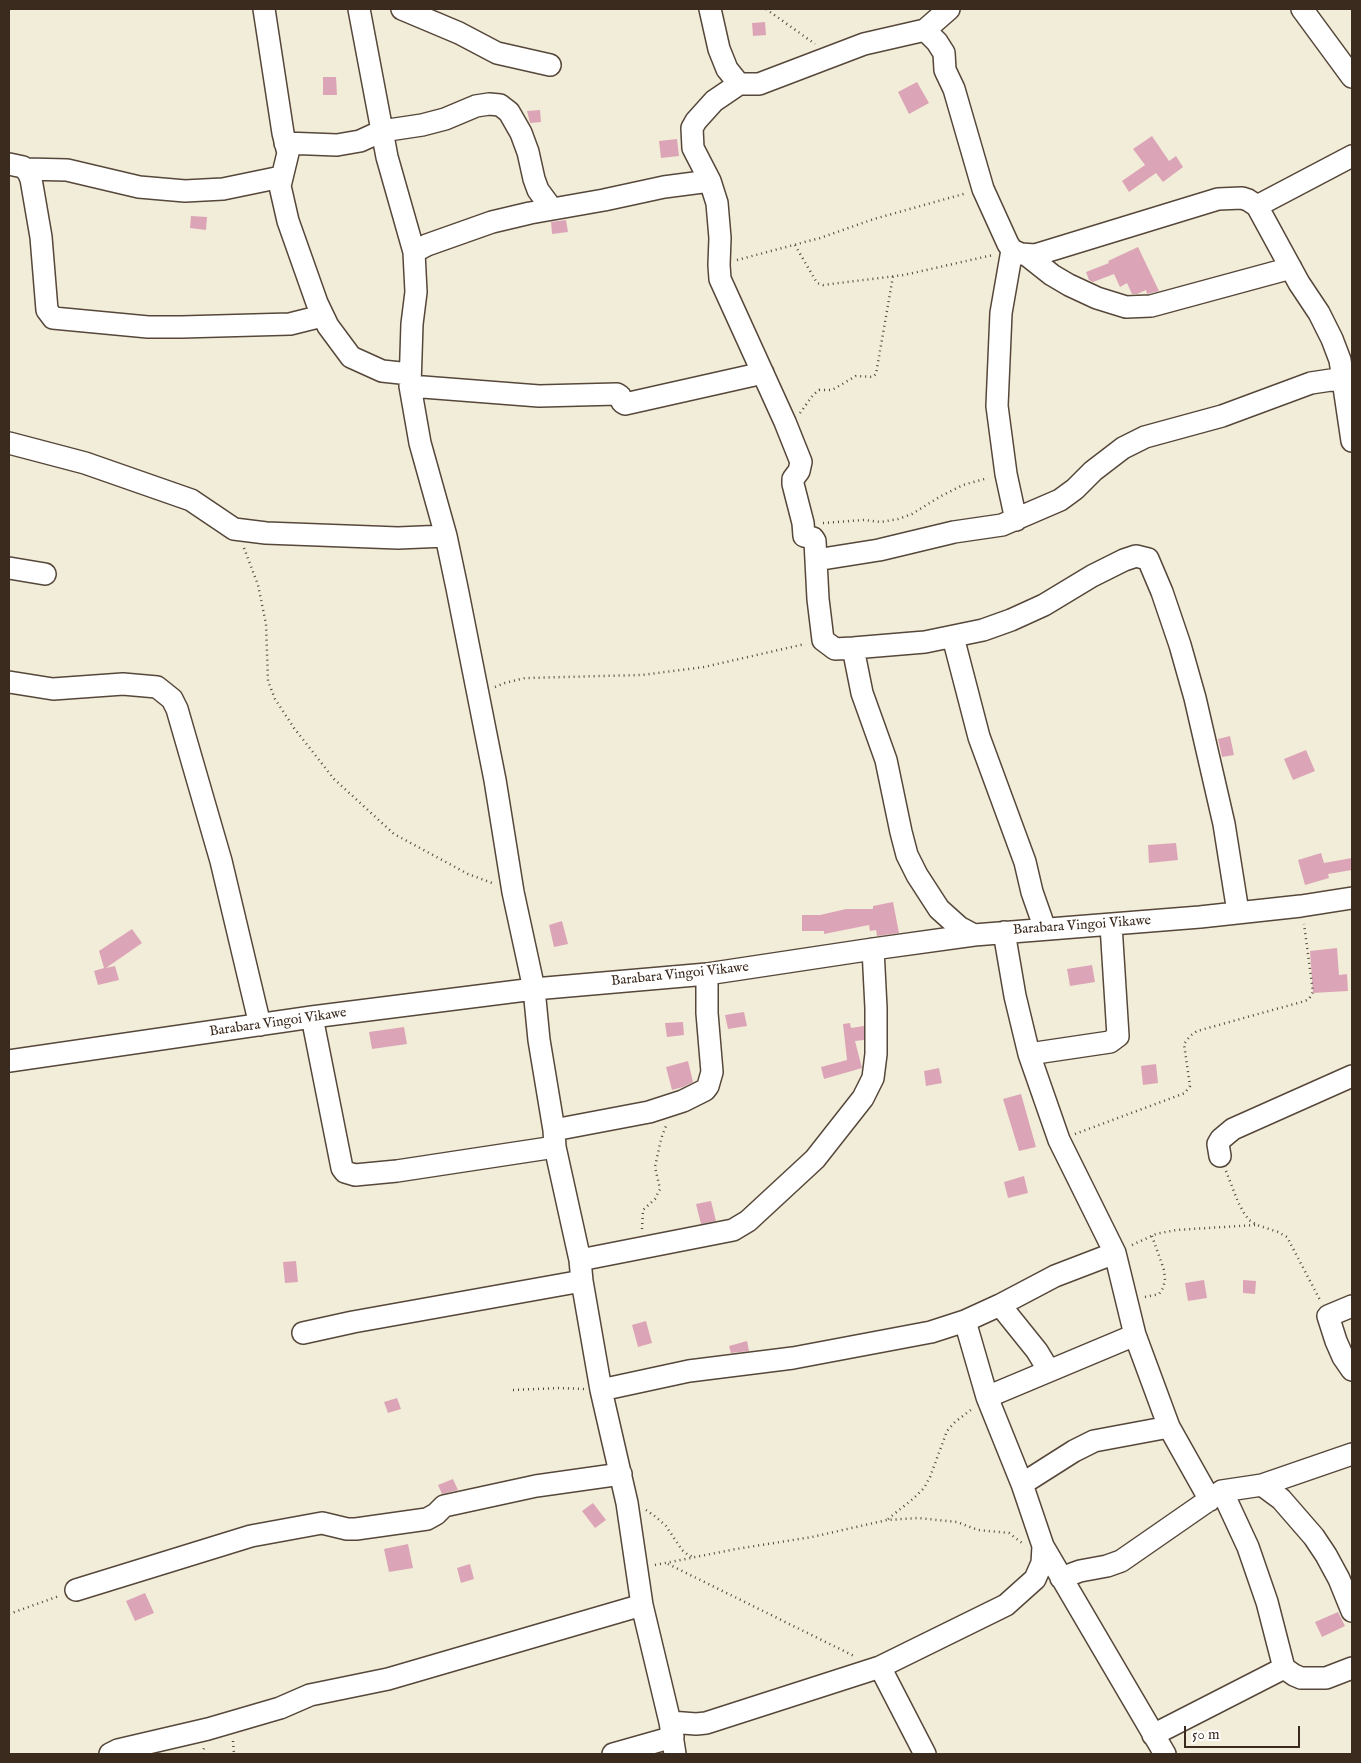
<!DOCTYPE html>
<style>
body{margin:0}
#map{position:relative;width:1361px;height:1763px;overflow:hidden;background:#f2edd8;font-family:"IM FELL English",serif}
canvas{display:block}
.frame{position:absolute;inset:0;border:10px solid #3b2a1e;pointer-events:none}
.scale{position:absolute;left:1184px;top:1726px;width:116px;height:22px;box-sizing:border-box;border:2px solid #3b2a1e;border-top:0;padding-left:6px;font-size:15px;line-height:18px;white-space:nowrap;color:#3b2a1e;-webkit-text-stroke:4px #fff;paint-order:stroke}
</style>
<div id="map">
<canvas width="1361" height="1763"></canvas>
<div class="frame"></div>
<div class="scale">50 m</div>
</div>
<script>
const ctx = document.querySelector('canvas').getContext('2d');
ctx.lineJoin = 'round';
function paint(path, color) {
  ctx.fillStyle = color;
  ctx.fill(path, 'evenodd');
}
function shape(rows) {
  const path = new Path2D();
  for (const r of rows) {
    path.moveTo(r[0], r[1]);
    for (let i = 2; i < r.length; i += 2) path.lineTo(r[i], r[i + 1]);
  }
  return path;
}
function trace(path, color, width, dash) {
  ctx.strokeStyle = color;
  ctx.lineWidth = width;
  ctx.lineCap = dash ? 'butt' : 'round';
  ctx.setLineDash(dash || []);
  ctx.stroke(path);
}
function label(font, color, halo, rows, align = 'center') {
  ctx.font = font + ' "IM FELL English",serif';
  ctx.lineWidth = 4;
  ctx.setLineDash([]);
  ctx.textBaseline = 'middle';
  ctx.strokeStyle = halo;
  ctx.fillStyle = color;
  for (const [text, x, y, turn = 0] of rows) {
    ctx.save();
    ctx.translate(x, y);
    ctx.rotate((+turn || 0) * Math.PI / 180);
    ctx.textAlign = isNaN(turn) ? turn : align;
    if (halo) ctx.strokeText(text, 0, 0);
    ctx.fillText(text, 0, 0);
    ctx.restore();
  }
}
paint(shape([
 [765,22,766,35,753,36,752,23],
 [323,77,336,77,337,95,323,95],
 [917,82,929,103,909,114,898,92],
 [540,110,541,122,530,123,527,111],
 [1152,136,1169,161,1176,156,1183,167,1163,182,1156,173,1129,192,1122,181,1145,165,1133,149],
 [677,139,679,156,661,158,659,141],
 [191,216,207,217,206,230,190,228],
 [566,220,568,232,552,234,551,222],
 [1138,247,1159,291,1147,294,1146,290,1137,294,1132,294,1127,283,1120,287,1114,274,1093,282,1089,280,1086,272,1109,263,1108,261],
 [1230,736,1234,755,1222,757,1218,739],
 [1306,750,1315,771,1293,780,1284,759],
 [1176,843,1178,860,1149,863,1148,845],
 [1321,853,1324,863,1352,858,1352,870,1328,874,1329,878,1305,885,1298,860],
 [893,902,899,933,877,936,876,930,870,931,869,925,824,934,824,931,802,931,802,915,820,915,846,909,873,909,873,906],
 [562,921,568,944,554,947,549,925],
 [132,929,142,943,106,968,115,966,119,980,98,985,94,971,104,968,99,951],
 [1337,948,1339,975,1347,974,1348,991,1313,993,1310,951],
 [1092,965,1095,982,1070,986,1067,969],
 [744,1012,747,1026,728,1029,725,1015],
 [683,1022,684,1035,667,1037,665,1023],
 [850,1023,851,1028,864,1026,864,1040,855,1041,862,1068,824,1079,821,1067,847,1060,843,1024],
 [404,1027,407,1044,372,1049,369,1032],
 [688,1061,693,1082,683,1087,672,1090,666,1067],
 [1156,1064,1158,1083,1143,1085,1141,1066],
 [939,1068,942,1083,926,1086,924,1071],
 [1021,1094,1036,1147,1019,1151,1003,1099],
 [1024,1176,1028,1193,1008,1198,1004,1182],
 [711,1201,716,1221,701,1224,696,1204],
 [296,1261,298,1282,285,1283,283,1262],
 [1204,1280,1207,1298,1188,1301,1185,1283],
 [1243,1280,1256,1281,1255,1294,1243,1293],
 [646,1321,652,1343,638,1347,632,1325],
 [747,1341,749,1351,731,1353,729,1346],
 [397,1398,401,1409,388,1413,384,1402],
 [453,1479,458,1490,442,1494,438,1485],
 [593,1503,606,1520,595,1528,582,1511],
 [408,1544,413,1568,389,1572,384,1549],
 [470,1564,474,1579,461,1583,457,1568],
 [145,1593,154,1613,135,1621,126,1601],
 [1338,1612,1345,1626,1322,1637,1315,1622]
]), '#dca5b7');
const minor = shape([
 [264,9,283,133,288,153,280,186,288,221,317,303,328,326,351,357,382,371,410,374],
 [359,9,387,157,414,252,416,292,412,324,410,386,420,443,446,536,457,588,495,780,513,892,534,989,539,1040,554,1130,555,1147,580,1260,582,1281,601,1390,627,1503,642,1605,670,1722,675,1754],
 [402,9,459,33,497,53,550,65],
 [710,9,719,49,727,69,739,84,759,84,864,44,925,30,937,42,944,53,945,70,954,89,983,189,1008,244,1012,250,1021,254,1035,255,1218,199,1242,198,1248,200,1257,206,1299,283,1319,313,1332,339,1340,360,1352,441],
 [1302,9,1352,77],
 [925,30,949,9],
 [739,84,714,101,696,121,692,128,693,148,710,181,717,203,720,238,719,265,720,279,785,422,801,462,799,471,793,479,793,484,803,523,804,536,813,538,815,541,818,599,823,640,835,649,853,648,925,642,983,630,1011,620,1044,605,1092,576,1124,560,1136,556,1148,559,1162,592,1180,645,1195,698,1224,824,1238,912],
 [285,143,337,145,360,141,382,131,422,125,445,119,476,106,489,104,500,105,509,112,521,133,528,152,534,179,538,190,552,209],
 [9,164,23,167,28,172,31,179,41,237,47,310,53,318,148,327,182,327,290,324,322,316],
 [26,169,67,170,139,187,185,191,223,189,281,177],
 [1257,206,1352,156],
 [1012,250,1001,313,997,406,1006,474,1016,520],
 [414,252,427,245,492,222,530,213,604,200,664,187,710,181],
 [1028,256,1052,275,1069,285,1097,298,1126,307,1151,306,1291,268],
 [410,386,539,396,617,394,620,396,622,402,625,404,763,373],
 [9,443,85,463,191,500,234,529,266,533,398,538,446,536],
 [816,560,879,550,954,532,1002,525,1060,500,1075,489,1093,471,1123,448,1145,437,1222,416,1311,383,1331,380,1343,381],
 [9,568,45,574],
 [953,637,979,737,1025,862,1032,892,1045,929],
 [853,648,862,693,886,760,901,832,907,855,917,875,939,909,959,927,974,935],
 [9,682,53,689,123,684,157,687,172,699,177,709,221,861,260,1025],
 [1004,932,1015,996,1029,1054,1059,1140,1115,1253,1135,1335,1169,1427,1210,1500],
 [312,1017,342,1168,345,1172,355,1175,397,1171,555,1147],
 [1029,1054,1110,1042,1118,1036,1111,925],
 [9,1061,312,1017,534,989,707,974,873,949,974,935,1200,917,1301,906,1352,898],
 [554,1130,649,1112,683,1101,705,1090,708,1086,712,1072,707,1013,707,974],
 [1220,1156,1218,1144,1221,1139,1233,1129,1352,1076],
 [580,1260,733,1230,748,1221,815,1159,863,1098,873,1078,876,1054,876,1008,873,949],
 [1000,1305,1037,1351,1049,1371],
 [1352,1306,1328,1316,1336,1341,1343,1357,1352,1370],
 [965,1321,987,1397,1022,1484,1043,1546,1165,1754],
 [303,1333,353,1322,582,1281],
 [601,1390,689,1371,793,1358,931,1332,965,1321,1000,1305,1055,1276,1115,1253],
 [987,1397,1135,1335],
 [1022,1484,1074,1451,1094,1441,1169,1427],
 [1262,1485,1281,1499,1314,1537,1326,1555,1339,1579,1352,1611],
 [1222,1491,1248,1547,1267,1602,1284,1668,1294,1675,1301,1678,1326,1678,1352,1668],
 [1061,1578,1080,1571,1107,1566,1121,1561,1222,1491,1262,1485,1352,1454],
 [76,1590,251,1536,322,1523,347,1529,356,1529,427,1519,436,1514,444,1506,536,1486,621,1474],
 [880,1667,925,1754],
 [670,1722,696,1724,706,1723,880,1667,1006,1605,1035,1579,1042,1563,1043,1546],
 [1153,1735,1284,1668],
 [110,1754,118,1750,208,1729,280,1708,310,1695,388,1679,642,1605],
 [613,1754,673,1737]
]);
trace(minor, '#56473a', 24);
trace(shape([
 [766,9,815,44],
 [795,245,817,283,823,285,904,275,993,255],
 [737,260,820,238,874,219,967,193],
 [800,413,813,395,819,390,832,390,856,376,873,377,876,374,893,276],
 [823,523,864,520,881,522,898,519,912,514,941,496,963,485,988,478],
 [244,548,258,585,266,624,268,681,275,699,294,728,334,779,394,834,468,874,492,883],
 [495,687,505,683,525,678,642,675,704,667,805,644],
 [1075,1134,1185,1093,1190,1086,1184,1044,1190,1036,1197,1031,1305,1001,1309,999,1313,992,1304,924],
 [1226,1171,1238,1202,1244,1213,1249,1220,1257,1225,1278,1232,1287,1237,1320,1300],
 [642,1229,643,1210,655,1199,660,1189,655,1167,661,1139,666,1126],
 [1132,1245,1156,1234,1176,1230,1256,1225],
 [1145,1297,1159,1294,1163,1288,1165,1280,1164,1270,1152,1236],
 [513,1390,559,1388,584,1389],
 [646,1510,656,1517,666,1526,682,1550,688,1555,694,1557],
 [888,1519,914,1498,924,1488,930,1477,947,1431,955,1422,972,1409],
 [668,1564,854,1656],
 [655,1565,736,1549,812,1537,887,1520,918,1518,957,1522,978,1530,1009,1533,1022,1543],
 [9,1614,59,1596],
 [233,1741,234,1754],
 [202,1754,204,1748]
]), '#56473a', 2.5, [1, 4]);
trace(minor, '#fff', 21);
label('14px', '#3b2a1e', '#fff', [
 ["Barabara Vingoi Vikawe",1082,926,-4],
 ["Barabara Vingoi Vikawe",680,975,-6],
 ["Barabara Vingoi Vikawe",278,1023,-8]
]);
</script>
